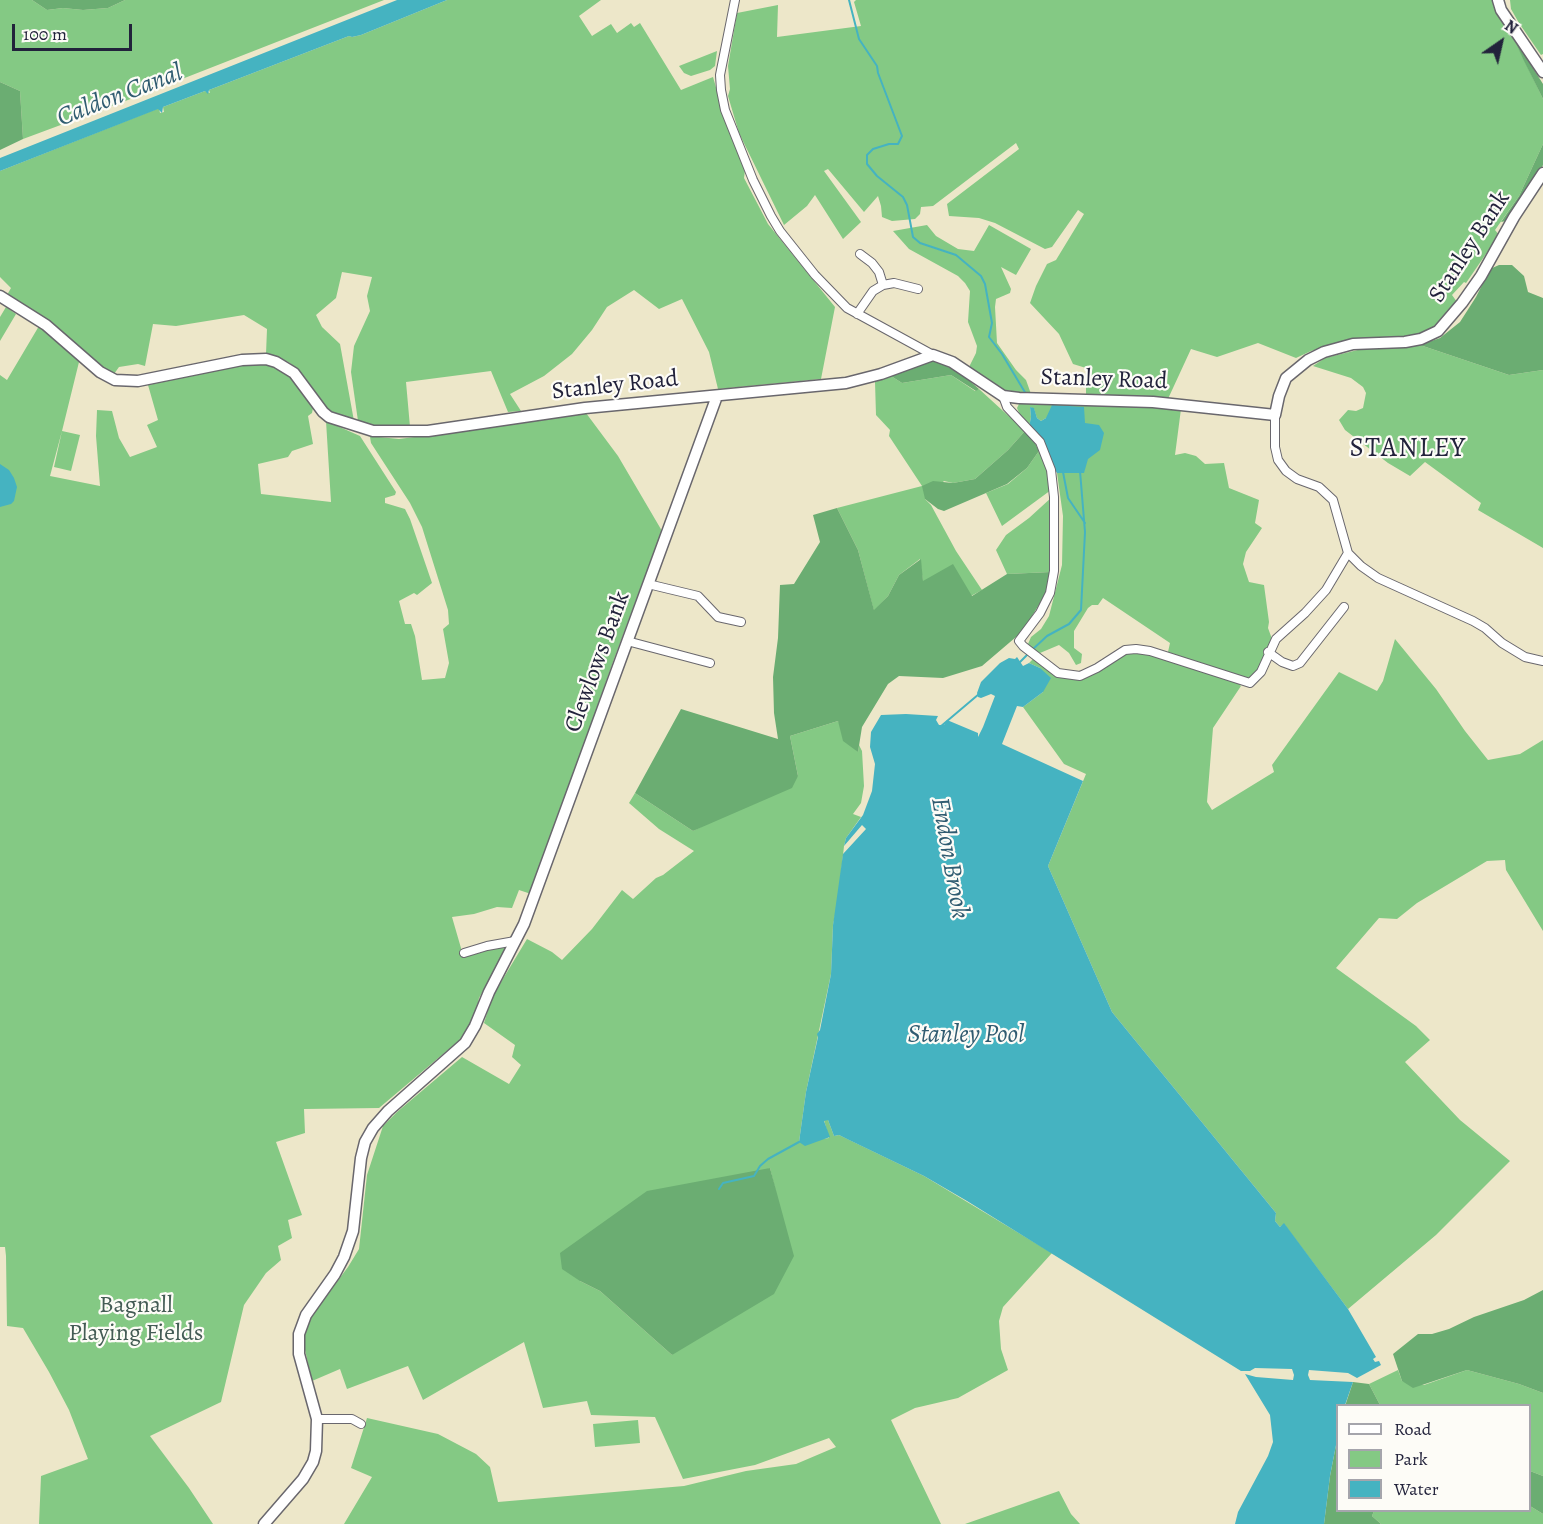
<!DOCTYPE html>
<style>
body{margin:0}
#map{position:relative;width:1543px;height:1524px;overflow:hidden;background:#ede7c9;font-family:Alegreya,serif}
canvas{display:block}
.legend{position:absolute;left:1336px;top:1404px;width:195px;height:108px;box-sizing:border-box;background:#fdfcf7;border:2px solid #a5a5ac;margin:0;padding:8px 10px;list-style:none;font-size:18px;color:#22223b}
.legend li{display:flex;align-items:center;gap:12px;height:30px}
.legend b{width:30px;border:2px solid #a5a5ac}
.north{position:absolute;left:1471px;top:12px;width:60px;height:60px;-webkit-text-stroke:4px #fdfcf7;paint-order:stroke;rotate:34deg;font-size:16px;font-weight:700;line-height:24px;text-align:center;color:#22223b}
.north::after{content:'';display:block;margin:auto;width:21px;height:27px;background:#22223b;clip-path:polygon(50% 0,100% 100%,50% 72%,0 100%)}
.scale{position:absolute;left:12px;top:24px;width:120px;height:27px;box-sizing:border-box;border:3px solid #22223b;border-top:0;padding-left:8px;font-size:18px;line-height:21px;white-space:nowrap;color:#22223b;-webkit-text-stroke:4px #fdfcf7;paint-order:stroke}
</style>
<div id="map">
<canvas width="1543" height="1524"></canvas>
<ul class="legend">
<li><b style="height:8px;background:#fff"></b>Road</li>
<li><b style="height:16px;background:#84c984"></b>Park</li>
<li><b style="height:16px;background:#45b3c1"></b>Water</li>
</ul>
<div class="north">N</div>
<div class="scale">100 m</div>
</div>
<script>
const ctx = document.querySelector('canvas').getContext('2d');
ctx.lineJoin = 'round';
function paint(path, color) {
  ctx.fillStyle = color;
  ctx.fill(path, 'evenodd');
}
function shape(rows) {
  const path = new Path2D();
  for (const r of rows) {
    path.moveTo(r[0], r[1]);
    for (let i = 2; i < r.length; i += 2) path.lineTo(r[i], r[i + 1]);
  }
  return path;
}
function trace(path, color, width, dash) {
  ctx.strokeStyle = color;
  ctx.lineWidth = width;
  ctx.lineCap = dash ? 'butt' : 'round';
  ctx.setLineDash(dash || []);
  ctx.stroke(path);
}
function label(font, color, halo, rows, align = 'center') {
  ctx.font = font + ' Alegreya,serif';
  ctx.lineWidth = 4.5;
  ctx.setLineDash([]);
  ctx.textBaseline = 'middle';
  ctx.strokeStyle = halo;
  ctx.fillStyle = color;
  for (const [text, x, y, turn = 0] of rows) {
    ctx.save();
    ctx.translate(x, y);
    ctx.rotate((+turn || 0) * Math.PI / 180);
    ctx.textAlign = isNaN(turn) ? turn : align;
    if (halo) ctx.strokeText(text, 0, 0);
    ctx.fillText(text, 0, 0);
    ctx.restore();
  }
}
paint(shape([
 [0,0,32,0,47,10,63,8,83,10,108,8,125,0,384,0,136,97,23,139,20,91,0,82],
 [447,0,601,0,579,16,592,36,611,24,617,33,631,23,634,27,640,23,681,90,713,77,726,122,745,170,744,178,768,224,835,307,821,379,718,389,709,352,682,299,659,309,634,290,607,307,592,330,572,354,544,376,510,394,521,411,508,412,491,371,406,382,410,427,370,425,358,421,351,372,354,346,370,311,367,296,372,277,342,272,336,298,316,315,322,327,340,344,354,421,344,420,327,409,290,363,276,356,266,354,267,329,244,315,176,326,153,324,145,366,138,364,119,367,114,374,88,357,7,295,11,288,0,277,0,171,159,108,160,113,164,112,163,107,205,91,210,93,209,90,349,36,352,37,361,35],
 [856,0,1494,0,1498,12,1512,35,1543,99,1543,144,1519,196,1495,230,1499,235,1466,283,1464,282,1452,295,1457,302,1447,315,1427,333,1398,339,1374,338,1345,341,1311,351,1296,358,1258,343,1217,357,1191,349,1167,401,1086,395,1086,368,1073,364,1059,334,1030,303,1036,286,1047,264,1056,260,1084,214,1078,210,1052,247,1045,249,995,223,979,218,949,216,947,204,1019,149,1016,143,933,206,921,207,920,214,915,219,892,221,882,217,881,206,878,196,864,212,828,169,824,171,861,222,843,239,815,195,807,206,784,225,739,133,728,96,730,89,728,66,737,13,778,5,777,37,861,26,854,2],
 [1510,0,1543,0,1543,54,1541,55,1519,23,1511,9],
 [717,51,715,66,710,70,691,76,684,73,679,66],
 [927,225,936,236,958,249,974,251,989,225,1031,249,1016,275,1001,267,1011,289,1010,293,996,299,995,307,997,343,1016,370,1026,380,1031,394,1005,390,992,383,969,367,976,353,977,346,968,322,970,291,965,283,958,276,909,249,893,231],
 [6,307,16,314,0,341,0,317],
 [39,326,46,329,79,362,62,431,80,435,71,471,54,467,62,431,50,476,100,486,96,436,97,410,112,411,119,438,130,457,157,447,147,425,158,420,148,385,252,363,264,362,288,374,313,408,312,413,308,416,313,444,292,451,288,457,258,464,261,494,331,502,326,421,360,436,396,492,395,495,385,498,385,503,405,509,410,519,432,583,417,595,414,593,399,601,405,624,411,624,415,636,422,680,445,678,449,663,443,629,449,624,448,610,422,527,410,503,371,443,370,437,376,435,379,437,399,439,430,435,586,413,618,456,662,531,614,659,531,894,519,890,512,908,497,907,474,914,452,917,463,955,509,944,479,998,476,1013,468,1033,379,1108,304,1109,305,1133,276,1142,302,1215,288,1220,292,1238,278,1246,281,1260,266,1273,244,1305,221,1402,150,1436,189,1488,213,1524,39,1524,41,1476,88,1459,69,1410,49,1372,23,1328,7,1326,6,1256,5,1247,0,1247,0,375,7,380],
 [1420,345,1509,375,1543,370,1543,548,1478,510,1481,503,1425,462,1410,476,1388,463,1345,430,1339,420,1348,410,1356,411,1363,408,1366,393,1363,387,1351,378,1313,366,1325,358,1374,346,1395,348],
 [951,375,975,391,979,389,1025,431,1008,450,975,479,953,483,944,481,925,499,931,505,956,551,982,590,971,596,923,582,920,559,899,575,888,596,874,611,858,550,837,508,922,486,889,436,890,430,876,415,875,382,891,376,902,383],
 [1026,402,1181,409,1175,455,1185,453,1196,456,1205,464,1224,463,1229,488,1259,500,1255,523,1262,528,1246,552,1243,564,1249,582,1264,585,1269,622,1268,628,1272,639,1257,672,1253,676,1246,678,1234,675,1168,652,1170,643,1103,598,1098,605,1092,605,1088,608,1074,631,1074,648,1082,654,1081,663,1076,665,1069,653,1059,645,1040,653,1031,649,1028,644,1031,637,1041,629,1049,616,1062,565,1063,516,1057,473,1084,473,1085,424,1046,418,1041,421,1037,418,1034,409,1030,407,1031,417,1029,427,1020,415,1017,408,1019,404],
 [1039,451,1048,474,1051,490,1002,526,986,493,1008,484,1027,468],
 [1052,497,1051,572,1007,574,996,550,1006,535,1029,518],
 [1395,639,1436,689,1465,731,1488,760,1520,754,1543,740,1543,931,1506,870,1505,860,1487,861,1417,903,1397,919,1379,918,1336,968,1416,1026,1430,1040,1405,1062,1460,1120,1510,1161,1436,1235,1348,1309,1284,1224,1280,1227,1275,1221,1276,1213,1112,1012,1048,866,1086,774,1064,764,1023,707,1043,692,1040,668,1029,663,1034,658,1068,678,1127,653,1139,652,1236,681,1241,686,1213,728,1207,802,1212,810,1274,772,1272,765,1339,672,1377,691,1383,681],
 [838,721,858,752,859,745,862,751,864,786,861,803,853,814,861,817,846,838,844,846,838,901,833,925,831,974,806,1092,799,1142,829,1138,824,1120,828,1120,834,1136,839,1135,924,1176,1052,1253,1003,1307,999,1321,1001,1349,1008,1370,958,1398,915,1408,891,1420,941,1524,344,1524,372,1477,351,1468,367,1418,438,1434,476,1454,490,1467,498,1502,684,1486,746,1471,796,1464,836,1447,829,1438,755,1465,683,1479,655,1417,591,1415,587,1401,543,1408,524,1342,423,1400,408,1366,347,1389,340,1369,312,1381,303,1341,305,1328,312,1315,348,1267,359,1249,367,1175,383,1126,397,1112,462,1057,509,1084,521,1065,512,1057,515,1045,484,1023,492,997,527,939,552,952,562,960,592,929,622,890,633,899,656,878,663,875,694,851,659,829,629,803,635,793,693,831,798,776,790,736],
 [770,1168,778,1201,672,1355,600,1291,580,1281],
 [1398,1370,1402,1381,1424,1385,1467,1370,1519,1384,1543,1393,1543,1476,1530,1471,1530,1406,1380,1405,1369,1384],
 [638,1420,640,1443,595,1447,593,1424],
 [1059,1491,1071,1514,1080,1524,965,1524],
 [1530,1506,1543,1514,1543,1524,1381,1524,1372,1516,1374,1511,1530,1510]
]), '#84c984');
paint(shape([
 [32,0,125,0,108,8,83,10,63,8,47,10],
 [1512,35,1543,84,1543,99,1524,61],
 [0,82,20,91,23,139,0,150],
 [1543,144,1543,165,1538,175,1506,221,1501,222,1519,196],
 [1499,265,1512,265,1524,276,1528,292,1543,298,1543,370,1509,375,1420,345,1440,338,1460,322,1476,297,1490,269],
 [932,361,945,365,964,376,979,389,976,391,951,375,902,383,891,376],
 [1025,431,1032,437,1039,451,1027,468,1007,484,944,511,938,509,925,499,922,486,933,481,953,483,975,479,1008,450],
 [837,508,858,550,874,610,888,596,899,575,921,559,923,581,953,564,972,596,1007,574,1051,572,1046,593,1023,631,982,666,943,678,899,676,888,684,862,727,858,752,843,741,838,721,790,736,798,776,792,788,693,831,635,793,681,709,778,739,774,713,773,677,778,638,780,585,794,584,820,542,813,515],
 [770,1168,794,1256,774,1294,672,1355,600,1291,580,1281,562,1269,560,1253,647,1191],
 [1543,1290,1543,1393,1519,1384,1467,1370,1413,1388,1402,1381,1393,1354,1418,1334,1432,1334,1449,1329,1474,1317,1524,1300],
 [1353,1382,1369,1384,1380,1405,1345,1406],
 [1337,1440,1338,1510,1374,1511,1372,1516,1381,1524,1324,1524,1330,1476],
 [1530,1471,1543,1476,1543,1514,1530,1506]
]), '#6bad72');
paint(shape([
 [397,0,447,0,361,35,352,37,349,36,209,90,208,94,205,91,163,107,162,113,158,109,0,171,0,158],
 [1052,405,1084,407,1085,423,1099,425,1104,433,1100,450,1088,459,1084,473,1057,473,1029,427,1031,417,1030,407,1034,408,1037,418,1041,421,1046,418],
 [0,464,9,470,14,478,17,487,14,501,11,504,0,507],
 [1017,657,1023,666,1029,663,1040,668,1051,678,1043,692,1023,707,1017,706,1002,744,1083,781,1048,866,1112,1012,1276,1213,1275,1221,1280,1227,1284,1223,1348,1309,1376,1357,1373,1359,1375,1362,1379,1361,1381,1365,1357,1378,1348,1373,1309,1370,1308,1375,1310,1380,1353,1382,1345,1405,1338,1406,1337,1440,1330,1476,1324,1524,1235,1524,1238,1512,1268,1456,1273,1442,1270,1415,1245,1374,1256,1377,1293,1380,1294,1375,1292,1369,1255,1368,1250,1371,1241,1371,967,1201,924,1176,847,1139,839,1135,834,1136,828,1120,824,1121,830,1137,805,1146,799,1142,806,1092,818,1037,817,1034,820,1030,831,974,833,925,843,854,866,829,862,825,844,846,846,838,863,815,872,791,875,764,870,747,871,732,881,715,906,714,938,716,936,720,939,725,944,725,947,720,978,733,978,737,983,727,995,696,991,694,981,698,978,697,977,693,981,682,1000,663,1009,658,1015,659]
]), '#45b3c1');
trace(shape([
 [849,0,859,39,877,66,878,73,902,136,898,144,889,144,873,149,867,155,867,164,877,176,903,197,907,205,913,237,920,243,956,255,981,276,985,284,992,323,989,337,1002,354,1026,394],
 [1063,472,1068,498,1085,523],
 [1032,650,1047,636,1069,624,1081,610,1085,532,1080,471],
 [1019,663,1028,654],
 [940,727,979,694],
 [719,1189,723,1183,754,1176,760,1166,768,1159,799,1142]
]), '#45b3c1', 2);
const minor = shape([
 [735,0,720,75,721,90,725,110,753,180,771,216,780,231,815,275,847,308,933,355],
 [860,254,872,263,879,272,883,285],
 [857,314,873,291,883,285,894,283,918,289],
 [1003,396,1007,407,1040,442,1051,470,1054,497,1054,571,1050,593,1040,613,1019,641,1023,646,1058,673,1080,676,1097,668,1125,650,1136,649,1150,651,1250,683,1261,672,1276,639,1305,613,1326,590,1348,553],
 [1275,415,1275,447,1278,460,1286,471,1297,479,1319,487,1333,500,1348,553],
 [1348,553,1361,566,1378,578,1473,621,1485,628,1502,643,1525,657,1543,661],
 [648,584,698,596,718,617,741,622],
 [627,641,710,663],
 [1268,652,1282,662,1293,666,1300,663,1344,607],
 [464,953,487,946,515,941],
 [317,1419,352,1419,361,1424]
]);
const tertiary = shape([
 [1498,0,1501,10,1543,72],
 [0,296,46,325,100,372,115,380,138,381,242,360,266,359,276,362,294,373,323,412,329,417,373,431,428,431,585,408,846,383,881,374,933,355,952,362,1003,396,1019,398,1153,402,1275,415,1279,396,1286,378,1308,360,1324,352,1353,344,1405,342,1421,339,1438,331,1462,303,1481,276,1514,217,1543,173],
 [264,1524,303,1479,313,1462,316,1451,317,1419,299,1354,299,1334,306,1315,335,1274,344,1257,353,1231,361,1158,365,1142,373,1128,388,1111,465,1043,475,1026,489,992,524,924,717,396]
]);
trace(minor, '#69676d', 10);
trace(tertiary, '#69676d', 13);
trace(minor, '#fff', 8);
trace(tertiary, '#fff', 10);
label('24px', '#22223b', '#fdfcf7', [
 ["Stanley Bank",1470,247,-57],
 ["Stanley Road",1104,380,2],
 ["Stanley Road",615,386,-6],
 ["Clewlows Bank",598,662,-70]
]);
label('24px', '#445c55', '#fdfcf7', [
 ["Bagnall",136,1306],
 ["Playing Fields",136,1334]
]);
label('italic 26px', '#305c71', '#fdfcf7', [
 ["Caldon Canal",120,96,-21],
 ["Endon Brook",949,858,80],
 ["Stanley Pool",966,1036]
]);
ctx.letterSpacing = '1.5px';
label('27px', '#22223b', '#fdfcf7', [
 ["STANLEY",1408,449]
]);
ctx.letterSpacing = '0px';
</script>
